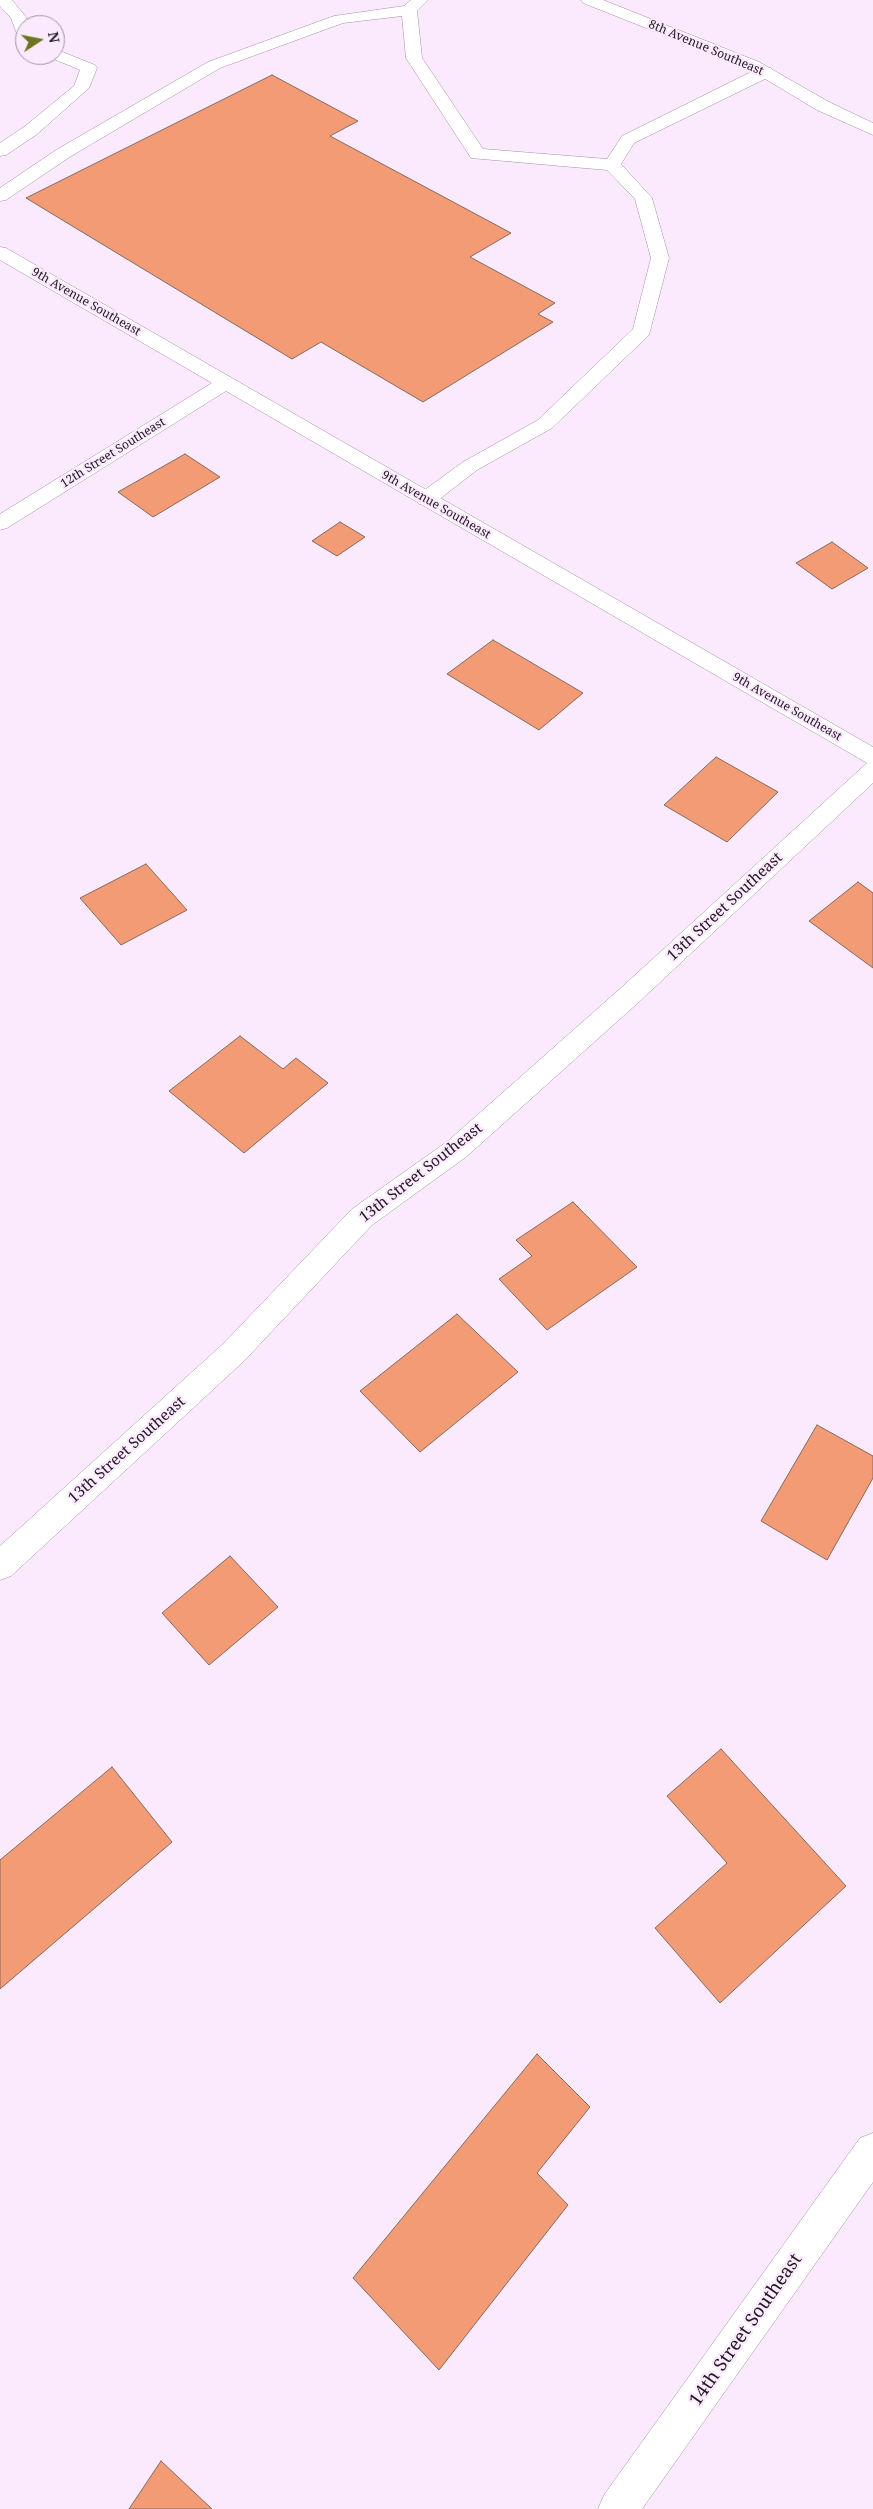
<!DOCTYPE html>
<style>
body{margin:0}
#map{position:relative;width:873px;height:2509px;overflow:hidden;background:#fbe9fd;font-family:"Noto Serif",serif}
canvas{display:block}
.north{position:absolute;left:15px;top:15px;width:50px;height:50px;box-sizing:border-box;background:#fbe9fd;border:1px solid #a395a5;border-radius:50%;rotate:79deg;font-size:14px;font-weight:700;line-height:20px;text-align:center;color:#201821}
.north::after{content:'';display:block;margin:auto;width:18px;height:22px;background:#6c751f;clip-path:polygon(50% 0,100% 100%,50% 72%,0 100%)}
</style>
<div id="map">
<canvas width="873" height="2509"></canvas>
<div class="north">N</div>
</div>
<script>
const ctx = document.querySelector('canvas').getContext('2d');
ctx.lineJoin = 'round';
function paint(path, color) {
  ctx.fillStyle = color;
  ctx.fill(path, 'evenodd');
}
function shape(rows) {
  const path = new Path2D();
  for (const r of rows) {
    path.moveTo(r[0], r[1]);
    for (let i = 2; i < r.length; i += 2) path.lineTo(r[i], r[i + 1]);
  }
  return path;
}
function trace(path, color, width, dash) {
  ctx.strokeStyle = color;
  ctx.lineWidth = width;
  ctx.lineCap = dash ? 'butt' : 'round';
  ctx.setLineDash(dash || []);
  ctx.stroke(path);
}
function label(font, color, halo, rows, align = 'center') {
  ctx.font = font + ' "Noto Serif",serif';
  ctx.lineWidth = 4.5;
  ctx.setLineDash([]);
  ctx.textBaseline = 'middle';
  ctx.strokeStyle = halo;
  ctx.fillStyle = color;
  for (const [text, x, y, turn = 0] of rows) {
    ctx.save();
    ctx.translate(x, y);
    ctx.rotate((+turn || 0) * Math.PI / 180);
    ctx.textAlign = isNaN(turn) ? turn : align;
    if (halo) ctx.strokeText(text, 0, 0);
    ctx.fillText(text, 0, 0);
    ctx.restore();
  }
}
const building = shape([
 [272,75,358,121,330,136,511,233,470,257,555,303,538,314,553,322,423,402,321,342,292,359,26,198,272,75],
 [185,454,220,477,153,517,118,492,185,454],
 [340,522,365,537,337,556,312,541,340,522],
 [832,542,868,568,832,589,796,563,832,542],
 [493,640,583,693,539,730,447,674,493,640],
 [716,757,778,792,727,842,664,805,716,757],
 [146,864,187,910,121,945,80,898,146,864],
 [858,882,873,893,873,968,809,921,858,882],
 [240,1036,283,1069,296,1058,328,1083,244,1153,169,1091,240,1036],
 [573,1202,637,1267,547,1330,499,1279,532,1256,516,1240,573,1202],
 [457,1314,518,1372,420,1452,360,1391,457,1314],
 [817,1425,873,1456,873,1478,827,1560,761,1521,817,1425],
 [230,1556,278,1607,209,1665,162,1613,230,1556],
 [721,1749,846,1886,720,2003,655,1928,727,1863,667,1796,721,1749],
 [112,1767,172,1842,0,1989,0,1860,112,1767],
 [537,2054,590,2107,537,2173,568,2205,439,2370,353,2278,537,2054],
 [161,2461,212,2509,129,2509,161,2461]
]);
paint(building, '#f29b75');
trace(building, '#866a5e', 1);
const lane = shape([
 [0,0,12,0,26,17,29,25,25,25,25,39,17,34,11,18,0,6,0,0],
 [411,0,428,0,417,11,422,58,483,149,607,159,622,136,759,68,771,68,773,72,771,76,634,143,621,164,652,198,669,258,649,335,552,428,477,470,433,504,426,505,419,504,416,499,419,494,463,462,538,420,633,329,651,258,635,199,607,170,471,158,406,58,402,16,343,23,220,68,68,158,6,200,0,201,0,188,56,150,208,62,334,16,404,6,411,0],
 [55,49,95,65,97,68,89,88,36,135,6,155,0,156,0,143,24,127,74,86,80,70,49,57,48,55,55,55,55,49]
]);
const street = shape([
 [581,0,603,0,759,62,829,102,873,123,873,135,817,110,747,68,583,3,581,0],
 [0,247,6,248,873,747,873,783,640,1001,466,1157,372,1225,244,1361,11,1576,0,1580,0,1546,224,1343,352,1209,448,1141,622,987,867,763,226,391,7,528,0,530,0,514,212,383,0,260,0,247],
 [873,2133,873,2182,642,2509,598,2509,604,2495,860,2138,873,2133]
]);
trace(lane, '#a490a7', 1);
trace(street, '#a490a7', 1);
paint(lane, '#fff');
paint(street, '#fff');
label('12px', '#201821', '#fbe9fd', [
 ["8th Avenue Southeast",706,48,23],
 ["9th Avenue Southeast",86,302,30],
 ["12th Street Southeast",113,453,-32],
 ["9th Avenue Southeast",436,505,30],
 ["9th Avenue Southeast",787,707,30]
]);
label('15px', '#201821', '#fbe9fd', [
 ["13th Street Southeast",725,907,-43],
 ["13th Street Southeast",421,1173,-38],
 ["13th Street Southeast",127,1450,-42]
]);
label('18px', '#201821', '#fbe9fd', [
 ["14th Street Southeast",746,2330,-55]
]);
</script>
